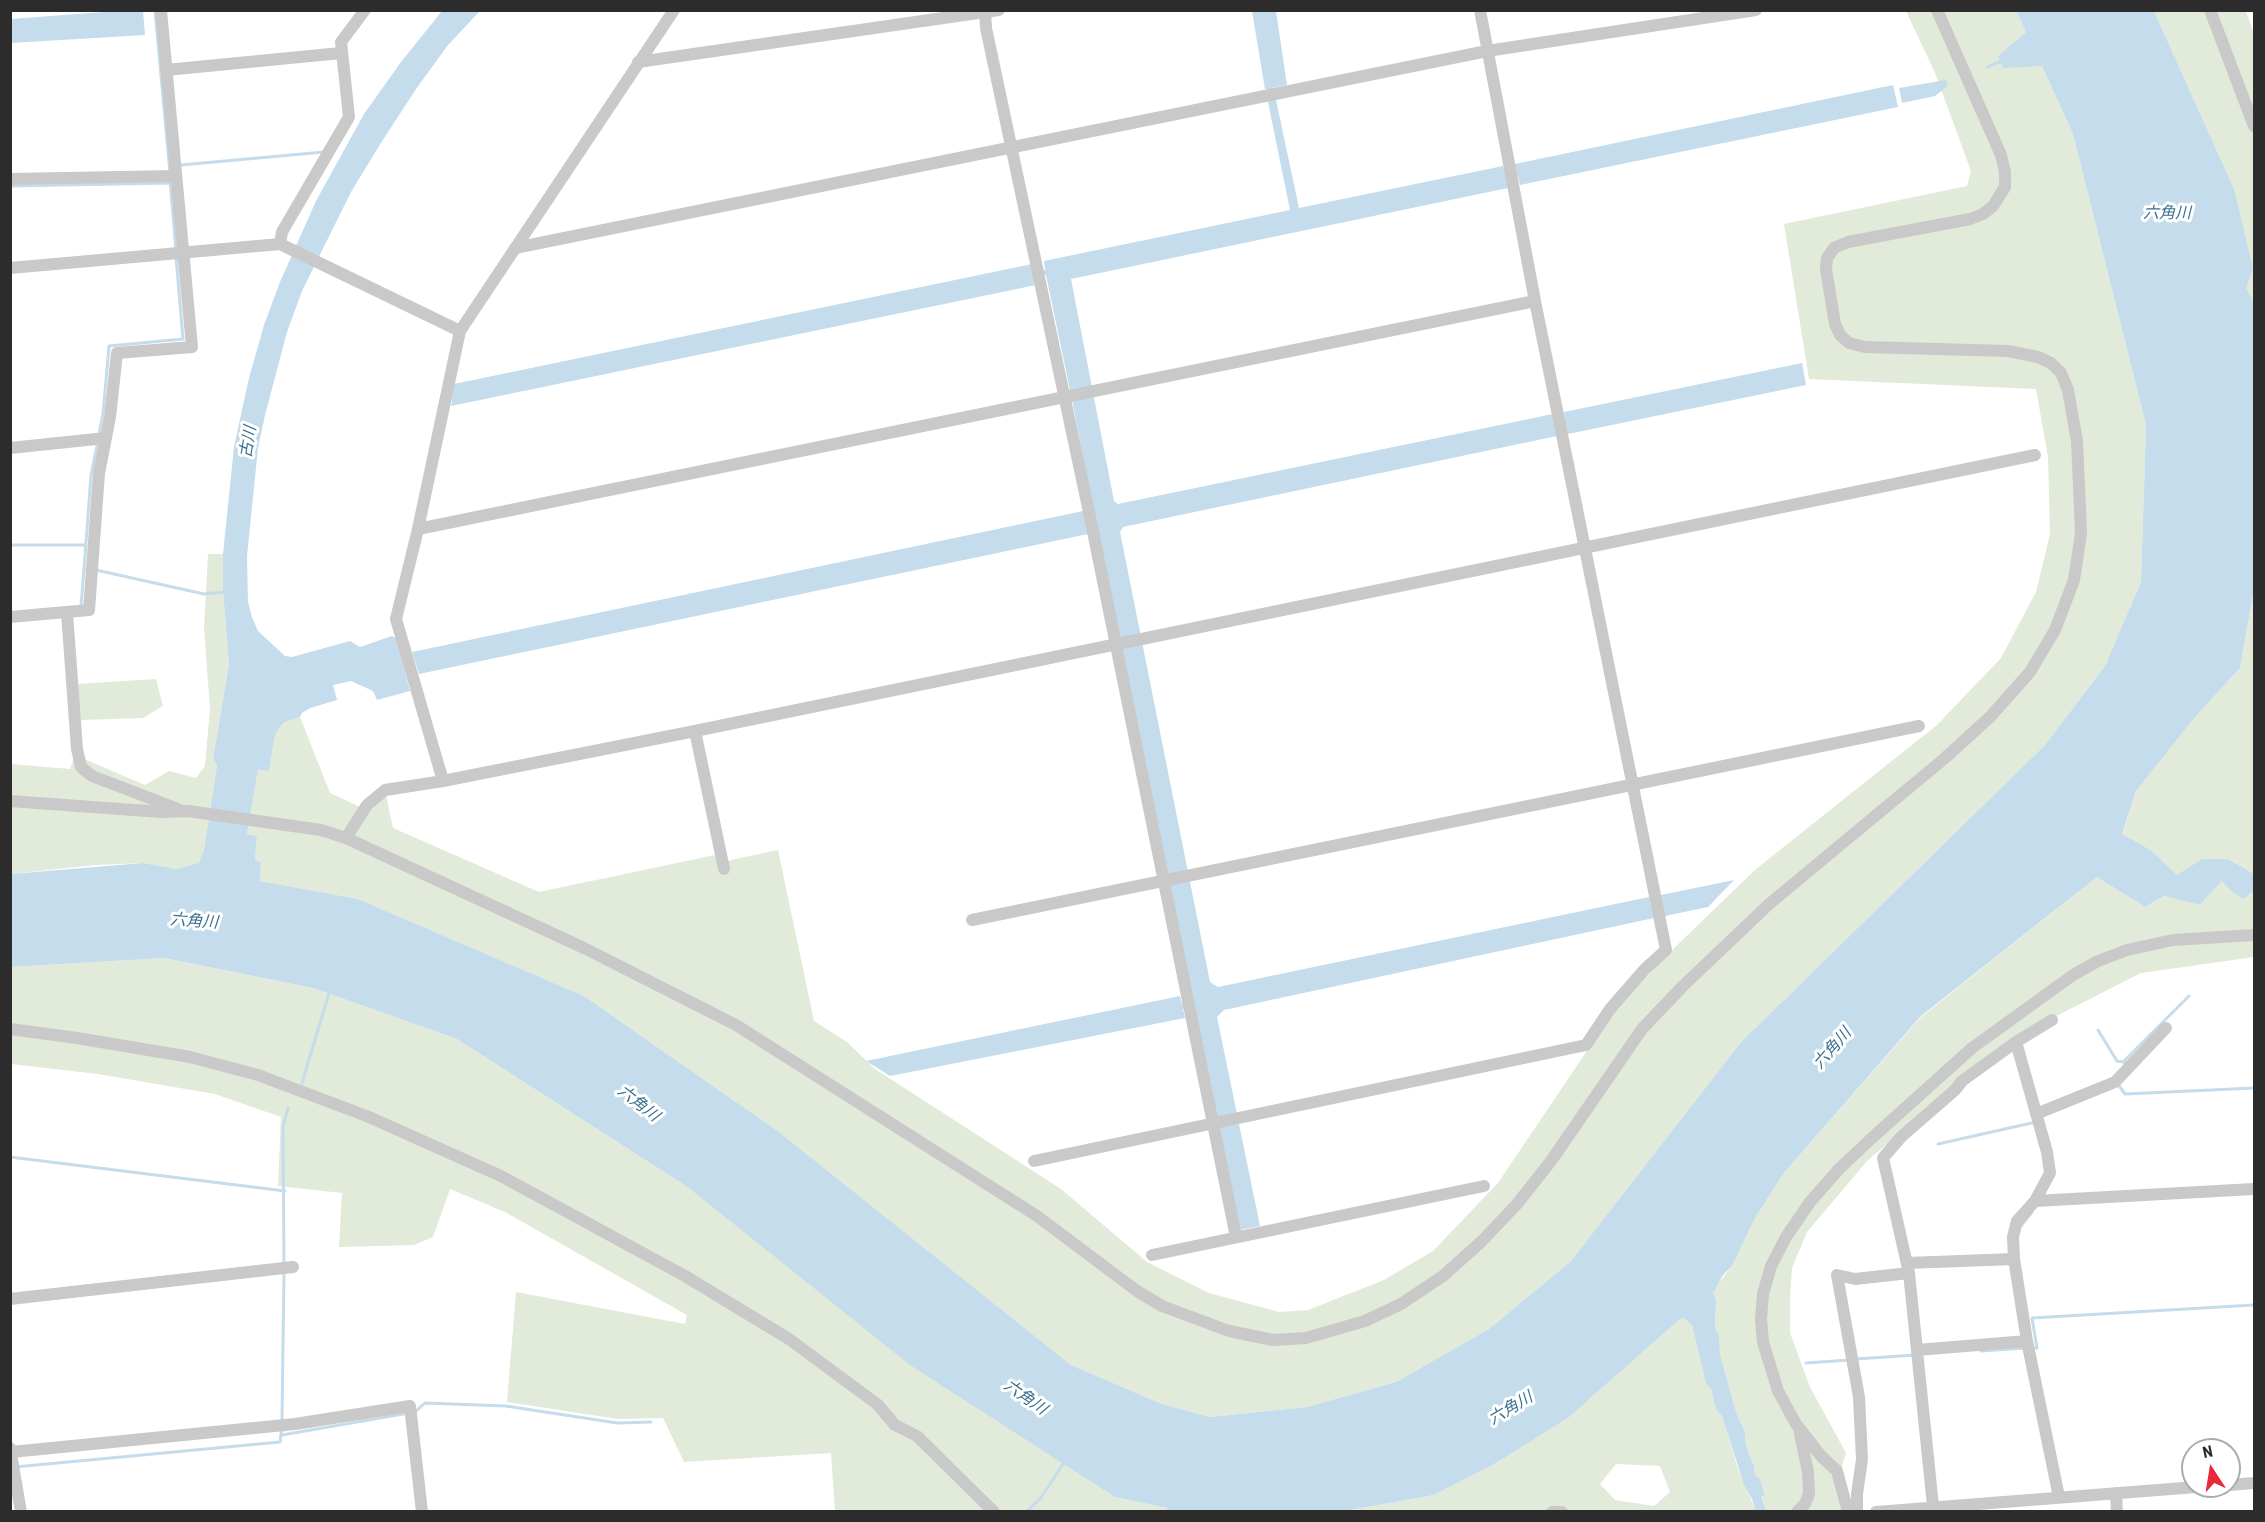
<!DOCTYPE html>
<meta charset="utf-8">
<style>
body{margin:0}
#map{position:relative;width:2265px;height:1522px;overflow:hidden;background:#fff;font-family:"Roboto Condensed",sans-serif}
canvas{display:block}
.frame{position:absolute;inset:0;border:12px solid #2c2c2c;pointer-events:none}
.north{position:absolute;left:2181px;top:1438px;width:60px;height:60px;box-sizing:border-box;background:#fff;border:2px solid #ababab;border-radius:50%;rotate:348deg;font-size:16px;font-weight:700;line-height:24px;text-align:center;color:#2c2c2c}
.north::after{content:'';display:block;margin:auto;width:21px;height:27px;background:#e92838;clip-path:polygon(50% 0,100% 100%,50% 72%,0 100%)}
</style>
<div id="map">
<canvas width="2265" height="1522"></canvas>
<div class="frame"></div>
<div class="north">N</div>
</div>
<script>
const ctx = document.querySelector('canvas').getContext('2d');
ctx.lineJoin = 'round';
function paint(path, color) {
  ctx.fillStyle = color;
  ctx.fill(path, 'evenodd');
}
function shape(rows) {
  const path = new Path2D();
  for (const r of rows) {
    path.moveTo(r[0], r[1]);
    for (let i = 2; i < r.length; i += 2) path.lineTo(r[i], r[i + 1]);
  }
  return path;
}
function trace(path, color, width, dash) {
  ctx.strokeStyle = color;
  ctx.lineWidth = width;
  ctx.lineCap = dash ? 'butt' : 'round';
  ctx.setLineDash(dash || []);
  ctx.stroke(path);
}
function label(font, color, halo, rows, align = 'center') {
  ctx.font = font + ' "Roboto Condensed","Noto Sans JP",sans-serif';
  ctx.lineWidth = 6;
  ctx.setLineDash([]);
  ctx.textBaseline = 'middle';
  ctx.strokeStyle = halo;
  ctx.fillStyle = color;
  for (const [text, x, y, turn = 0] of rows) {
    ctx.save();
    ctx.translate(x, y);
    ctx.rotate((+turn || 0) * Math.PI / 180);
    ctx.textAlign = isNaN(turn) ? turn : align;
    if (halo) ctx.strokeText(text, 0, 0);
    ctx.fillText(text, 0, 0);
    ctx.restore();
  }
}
paint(shape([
 [1906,11,2016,11,2026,32,1998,56,2042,66,2073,134,2146,425,2141,582,2105,666,2045,745,1741,1042,1571,1261,1489,1329,1396,1382,1307,1407,1210,1417,1162,1404,1071,1365,779,1132,584,996,358,899,260,881,261,863,255,859,257,836,247,834,258,770,269,771,275,735,279,728,285,722,300,717,330,793,360,807,384,786,393,828,539,892,715,855,717,863,778,850,814,1021,847,1042,875,1069,1061,1189,1147,1262,1209,1293,1279,1312,1308,1310,1384,1280,1433,1251,1498,1183,1613,1012,1668,954,1756,869,1937,725,2001,658,2036,592,2050,534,2048,457,2036,389,1809,379,1784,224,1967,186,1971,171,1935,73],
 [2154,11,2246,11,2254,34,2254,303,2246,288,2234,189],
 [208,554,223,554,223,591,229,664,213,759,217,765,204,850,199,864,177,869,143,863,96,865,11,874,10,764,70,769,75,755,145,785,169,771,196,778,205,766,210,709,204,628],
 [2254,589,2254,874,2228,859,2203,859,2177,875,2152,851,2122,835,2136,791,2195,717,2240,668],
 [156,679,163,706,143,718,81,720,76,684],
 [2097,877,2145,907,2164,896,2200,905,2222,881,2232,892,2251,892,2254,894,2254,957,2141,973,2015,1037,1868,1160,1807,1232,1792,1268,1790,1297,1790,1333,1810,1387,1846,1453,1837,1482,1843,1505,1842,1511,1766,1511,1761,1495,1765,1494,1760,1479,1755,1475,1754,1466,1746,1446,1745,1432,1736,1412,1720,1354,1719,1337,1715,1329,1716,1307,1713,1293,1714,1289,1732,1266,1755,1218,1783,1174,1921,1017],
 [163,958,313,988,457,1039,689,1188,1115,1497,1167,1508,1166,1511,835,1511,831,1453,684,1462,663,1418,618,1419,507,1402,516,1292,685,1324,687,1315,505,1212,450,1189,433,1237,414,1245,339,1247,342,1193,278,1186,281,1117,215,1094,98,1074,11,1064,11,967],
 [1685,1318,1692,1324,1706,1384,1711,1389,1716,1409,1722,1415,1738,1469,1756,1511,1338,1512,1434,1495,1498,1462,1568,1418,1680,1319],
 [1616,1464,1660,1466,1670,1492,1654,1506,1615,1500,1600,1484]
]), '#e2ead9');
paint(shape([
 [130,10,143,11,145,35,11,43,11,19],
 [442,11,480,11,448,45,416,89,379,146,351,192,302,291,287,332,265,415,258,448,247,556,248,602,252,617,258,631,285,656,292,657,350,641,360,647,392,636,396,638,410,691,377,700,373,691,351,681,333,685,337,700,310,708,302,713,300,717,285,722,279,728,275,735,269,771,258,770,247,834,257,836,255,859,261,863,260,881,358,899,584,996,779,1132,1071,1365,1162,1404,1210,1417,1307,1407,1396,1382,1489,1329,1571,1261,1741,1042,2045,745,2105,666,2141,582,2146,425,2073,134,2042,66,2003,68,1998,56,2026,32,2016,11,2154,11,2234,189,2253,269,2246,288,2254,303,2254,589,2240,668,2195,717,2136,791,2122,834,2152,851,2177,875,2202,859,2228,859,2254,874,2254,894,2251,892,2244,899,2232,892,2222,881,2200,905,2164,896,2145,907,2097,877,1921,1016,1783,1174,1755,1218,1732,1266,1723,1275,1713,1293,1716,1300,1715,1329,1719,1336,1720,1354,1736,1412,1745,1432,1746,1446,1754,1466,1755,1475,1760,1479,1765,1495,1761,1496,1766,1511,1756,1511,1752,1499,1744,1485,1722,1416,1716,1409,1711,1389,1706,1384,1692,1325,1684,1318,1680,1319,1568,1418,1498,1462,1434,1495,1338,1512,1166,1511,1167,1508,1115,1497,910,1365,689,1188,457,1039,313,988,164,958,11,967,11,874,143,863,177,869,199,863,204,850,217,765,213,759,229,664,223,591,223,554,234,447,249,378,264,325,280,282,316,201,364,114,401,62],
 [1252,11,1276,11,1287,85,1272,88,1274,100,1276,100,1299,208,1503,166,1506,175,1515,164,1893,85,1898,107,1520,185,1518,176,1506,179,1508,188,1071,279,1114,501,1118,504,1553,414,1565,421,1564,412,1802,363,1806,385,1568,434,1566,425,1557,436,1123,527,1120,532,1210,982,1218,987,1649,897,1651,906,1661,895,1734,880,1708,907,1665,916,1652,910,1654,918,1224,1010,1217,1017,1237,1114,1232,1125,1239,1124,1260,1226,1240,1230,1194,1006,1183,1009,1185,1018,890,1076,866,1061,1180,996,1182,1004,1194,1002,1120,638,1088,534,419,674,412,652,1083,511,1095,518,1072,400,1077,388,1070,390,1046,275,1035,277,1036,285,451,406,454,384,1032,264,1034,272,1045,270,1044,261,1290,210,1268,102,1270,101,1268,89,1265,89],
 [1946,80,1948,86,1935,96,1902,103,1899,88]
]), '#c4dceb');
trace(shape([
 [155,10,170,173],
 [1987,67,2002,61],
 [181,165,324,152],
 [170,180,176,251],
 [10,186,171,183],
 [99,434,103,414,109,346,183,339,176,257],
 [10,545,86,545],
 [89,569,84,569,91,475,98,441],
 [96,570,204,594,224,592],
 [81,606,84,569],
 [2098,1030,2117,1061,2123,1062],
 [2127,1065,2124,1061,2189,996],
 [302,1083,330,990],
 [2117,1083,2125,1094,2254,1088],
 [1938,1144,2036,1122],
 [10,1157,285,1191],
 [2021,1226,2032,1212],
 [284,1265,283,1127,288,1108],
 [2032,1348,2037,1348,2032,1318,2254,1305],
 [1981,1351,2026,1348],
 [1856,1359,1915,1355],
 [1806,1363,1849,1360],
 [415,1412,425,1403,506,1406,617,1423,651,1422],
 [282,1421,284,1271],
 [282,1435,409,1413],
 [15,1467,280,1442,282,1427],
 [1026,1512,1040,1499,1065,1461]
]), '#c4dceb', 3);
trace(shape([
 [985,10,986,28,1090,517,1236,1237],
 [2210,10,2254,126],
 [638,62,999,10],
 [166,70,341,53],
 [10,179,175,176],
 [280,244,282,232,349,117,341,42,365,10],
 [515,248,1487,51,1756,10],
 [10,268,280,244,460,331],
 [10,448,106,438],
 [418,529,1535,301],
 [67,613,77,749,81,767,92,776,178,809],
 [10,617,89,610,99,473,110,417,117,353,192,347,161,10],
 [695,731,724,869],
 [443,781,396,619,418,529,460,331,674,10],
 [10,801,161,812,188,811,321,830,346,838,584,948,736,1025,1037,1216,1137,1291,1162,1306,1229,1331,1273,1340,1306,1338,1365,1321,1401,1304,1443,1276,1482,1241,1517,1204,1551,1161,1642,1029,1683,986,1768,905,1945,758,1990,717,2030,672,2055,630,2074,580,2081,533,2077,441,2068,390,2061,373,2051,363,2038,357,2008,351,1865,347,1849,343,1840,335,1835,324,1826,269,1827,258,1834,248,1848,242,1970,219,1983,214,1993,206,2005,187,2005,172,2001,155,1937,10],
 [346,838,367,805,385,790,443,781,695,731,2035,455],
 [972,920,1919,726],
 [10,1029,77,1038,190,1057,258,1075,369,1117,501,1176,685,1276,789,1339,877,1404,895,1425,917,1436,994,1512],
 [2016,1042,2047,1152,2050,1173,2035,1201,2017,1221,2013,1237,2014,1259,2027,1341,2059,1497],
 [2036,1114,2115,1082,2166,1028],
 [1034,1161,1586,1045,1610,1009,1645,969,1666,950,1535,301,1480,10],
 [2035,1201,2254,1189],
 [1152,1255,1484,1186],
 [1907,1263,2014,1259],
 [10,1299,293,1267],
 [1917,1350,2027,1341],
 [10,1448,21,1512],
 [11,1452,295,1424,410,1406,422,1512],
 [2229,1485,2254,1483],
 [2116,1493,2117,1512],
 [1933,1506,1909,1273,1883,1158,1901,1137,1955,1090,1962,1081,2016,1042,2052,1020],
 [1552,1512,1562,1512],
 [1797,1512,1805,1504,1809,1494,1808,1472,1800,1434],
 [1848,1512,1837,1471,1821,1456,1796,1424,1778,1391,1763,1342,1761,1319,1763,1294,1771,1266,1786,1237,1810,1202,1839,1169,1873,1137,1972,1048,2073,975,2098,961,2127,950,2173,940,2254,935],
 [1857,1512,1857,1494,1862,1459,1859,1397,1837,1275,1855,1279,1909,1273],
 [1876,1512,2209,1486]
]), '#c9c9c9', 12);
label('italic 16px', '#396f8f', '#fff', [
 ["六角川",2167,214],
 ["古川",249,442,-81],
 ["六角川",194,922,4],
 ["六角川",1833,1049,-49],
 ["六角川",638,1104,38],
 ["六角川",1025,1398,35],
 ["六角川",1511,1409,-31]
]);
</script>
